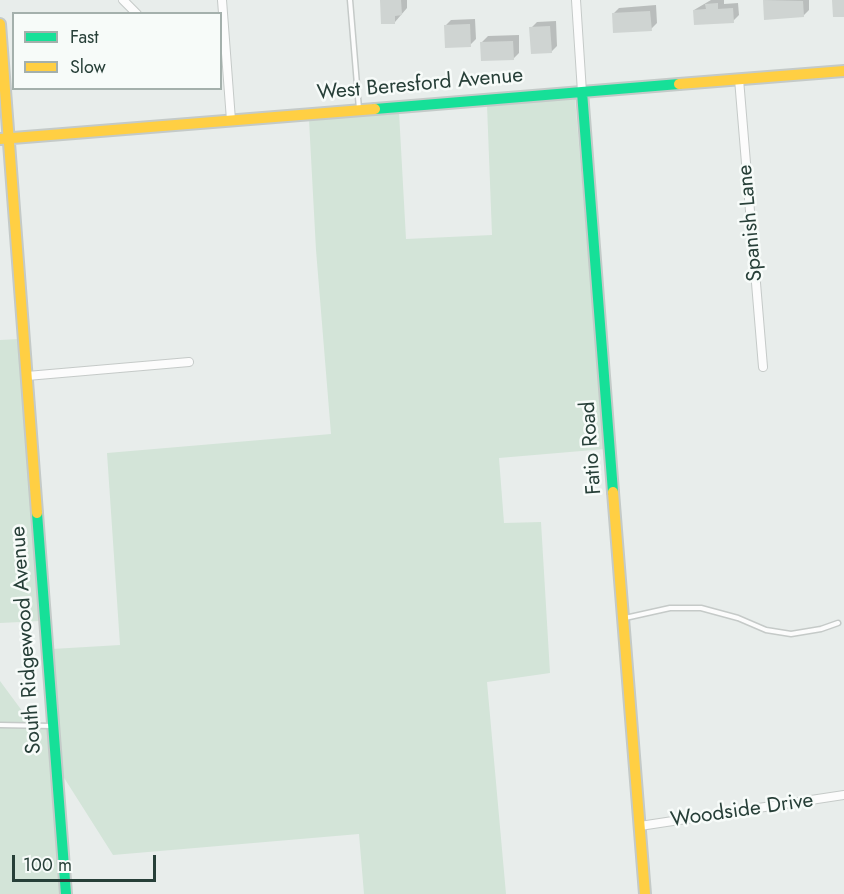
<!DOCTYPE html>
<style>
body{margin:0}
#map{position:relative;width:844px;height:894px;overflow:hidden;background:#e8edeb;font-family:Jost,sans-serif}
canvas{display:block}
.legend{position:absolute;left:12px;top:12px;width:210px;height:78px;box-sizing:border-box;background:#f7fbf9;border:2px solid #a4b0ac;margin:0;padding:8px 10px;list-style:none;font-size:18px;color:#273f38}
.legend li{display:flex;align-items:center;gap:12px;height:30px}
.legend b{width:30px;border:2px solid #a4b0ac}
.scale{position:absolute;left:12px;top:855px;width:144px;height:27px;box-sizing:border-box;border:3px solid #273f38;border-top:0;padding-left:8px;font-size:18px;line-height:21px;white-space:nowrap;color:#273f38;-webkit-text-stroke:4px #f7fbf9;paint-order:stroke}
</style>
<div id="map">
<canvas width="844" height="894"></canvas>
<ul class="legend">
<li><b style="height:8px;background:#16e098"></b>Fast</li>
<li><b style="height:8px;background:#ffcf43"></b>Slow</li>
</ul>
<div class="scale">100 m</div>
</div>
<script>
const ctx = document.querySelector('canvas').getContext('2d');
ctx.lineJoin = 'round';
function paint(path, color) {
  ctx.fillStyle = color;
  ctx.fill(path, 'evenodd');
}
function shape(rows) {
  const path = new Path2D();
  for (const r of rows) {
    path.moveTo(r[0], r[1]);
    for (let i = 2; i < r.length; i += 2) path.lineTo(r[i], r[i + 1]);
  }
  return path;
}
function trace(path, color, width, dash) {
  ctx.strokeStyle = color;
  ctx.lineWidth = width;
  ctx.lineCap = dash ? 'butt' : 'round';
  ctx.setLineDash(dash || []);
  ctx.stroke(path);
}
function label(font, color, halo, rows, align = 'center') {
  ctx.font = font + ' Jost,sans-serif';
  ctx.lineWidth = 5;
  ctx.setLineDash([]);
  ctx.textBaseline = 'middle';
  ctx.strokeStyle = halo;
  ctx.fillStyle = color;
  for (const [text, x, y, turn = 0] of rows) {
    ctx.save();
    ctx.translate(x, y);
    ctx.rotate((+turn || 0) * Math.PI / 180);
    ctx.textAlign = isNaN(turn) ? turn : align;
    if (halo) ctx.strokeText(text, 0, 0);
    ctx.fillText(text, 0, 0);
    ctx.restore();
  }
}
paint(shape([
 [575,99,605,449,499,458,504,523,541,522,550,673,487,682,506,894,364,894,359,834,113,855,61,773,52,649,120,645,107,453,331,434,316,250,309,120,399,112,406,239,492,235,487,105],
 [19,339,40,621,0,623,0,340],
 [0,681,31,723,48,723,61,894,0,894]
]), '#d3e4d8');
paint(shape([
 [381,0,407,0,407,8,395,22],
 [711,0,724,0,724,4,738,3,739,15,733,21,694,10],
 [764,0,809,0,809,10,803,16,766,18],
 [656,5,657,23,651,29,613,14,619,8],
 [475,19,476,39,470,45,445,26,451,20],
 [556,21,557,46,551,52,531,28,537,22],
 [519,35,519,53,513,59,482,42,488,36]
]), '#0003');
paint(shape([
 [380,0,401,0,402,15,395,16,395,24,381,24],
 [763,0,803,1,804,17,764,20],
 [832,0,844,0,844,17,833,17],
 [718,3,718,9,733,8,734,23,694,25,693,10,706,9,705,4],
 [650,11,652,31,613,33,612,13],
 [470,24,471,47,445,48,444,25],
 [550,26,552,53,531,54,529,27],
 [513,41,514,60,481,61,480,42]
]), '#cfd4d2');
const lane = shape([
 [350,0,359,109],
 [625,618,670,608,701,608,738,618,766,630,791,634,821,629,838,623],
 [0,725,52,726]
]);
const street = shape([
 [123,0,137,14],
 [222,0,231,120],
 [576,0,582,92],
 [739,79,763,367],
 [27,376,189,362],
 [640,826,844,795]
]);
const fast = shape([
 [582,92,613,492],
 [375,109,679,84],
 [37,513,66,894]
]);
const slow = shape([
 [0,24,37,513],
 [679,84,844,71],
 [0,139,375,109],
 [613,492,645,894]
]);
trace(lane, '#c5cac8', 7);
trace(street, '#c5cac8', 10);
trace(fast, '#c4cac8', 14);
trace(slow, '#c4cac8', 14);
trace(lane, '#fcfcfc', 4);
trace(street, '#fcfcfc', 8);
trace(fast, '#16e098', 10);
trace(slow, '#ffcf43', 10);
label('21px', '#273f38', '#f7fbf9', [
 ["West Beresford Avenue",420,85,-5],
 ["Spanish Lane",751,223,-95],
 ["Fatio Road",592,448,-94],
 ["South Ridgewood Avenue",27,640,-94],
 ["Woodside Drive",742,811,-8]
]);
</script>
